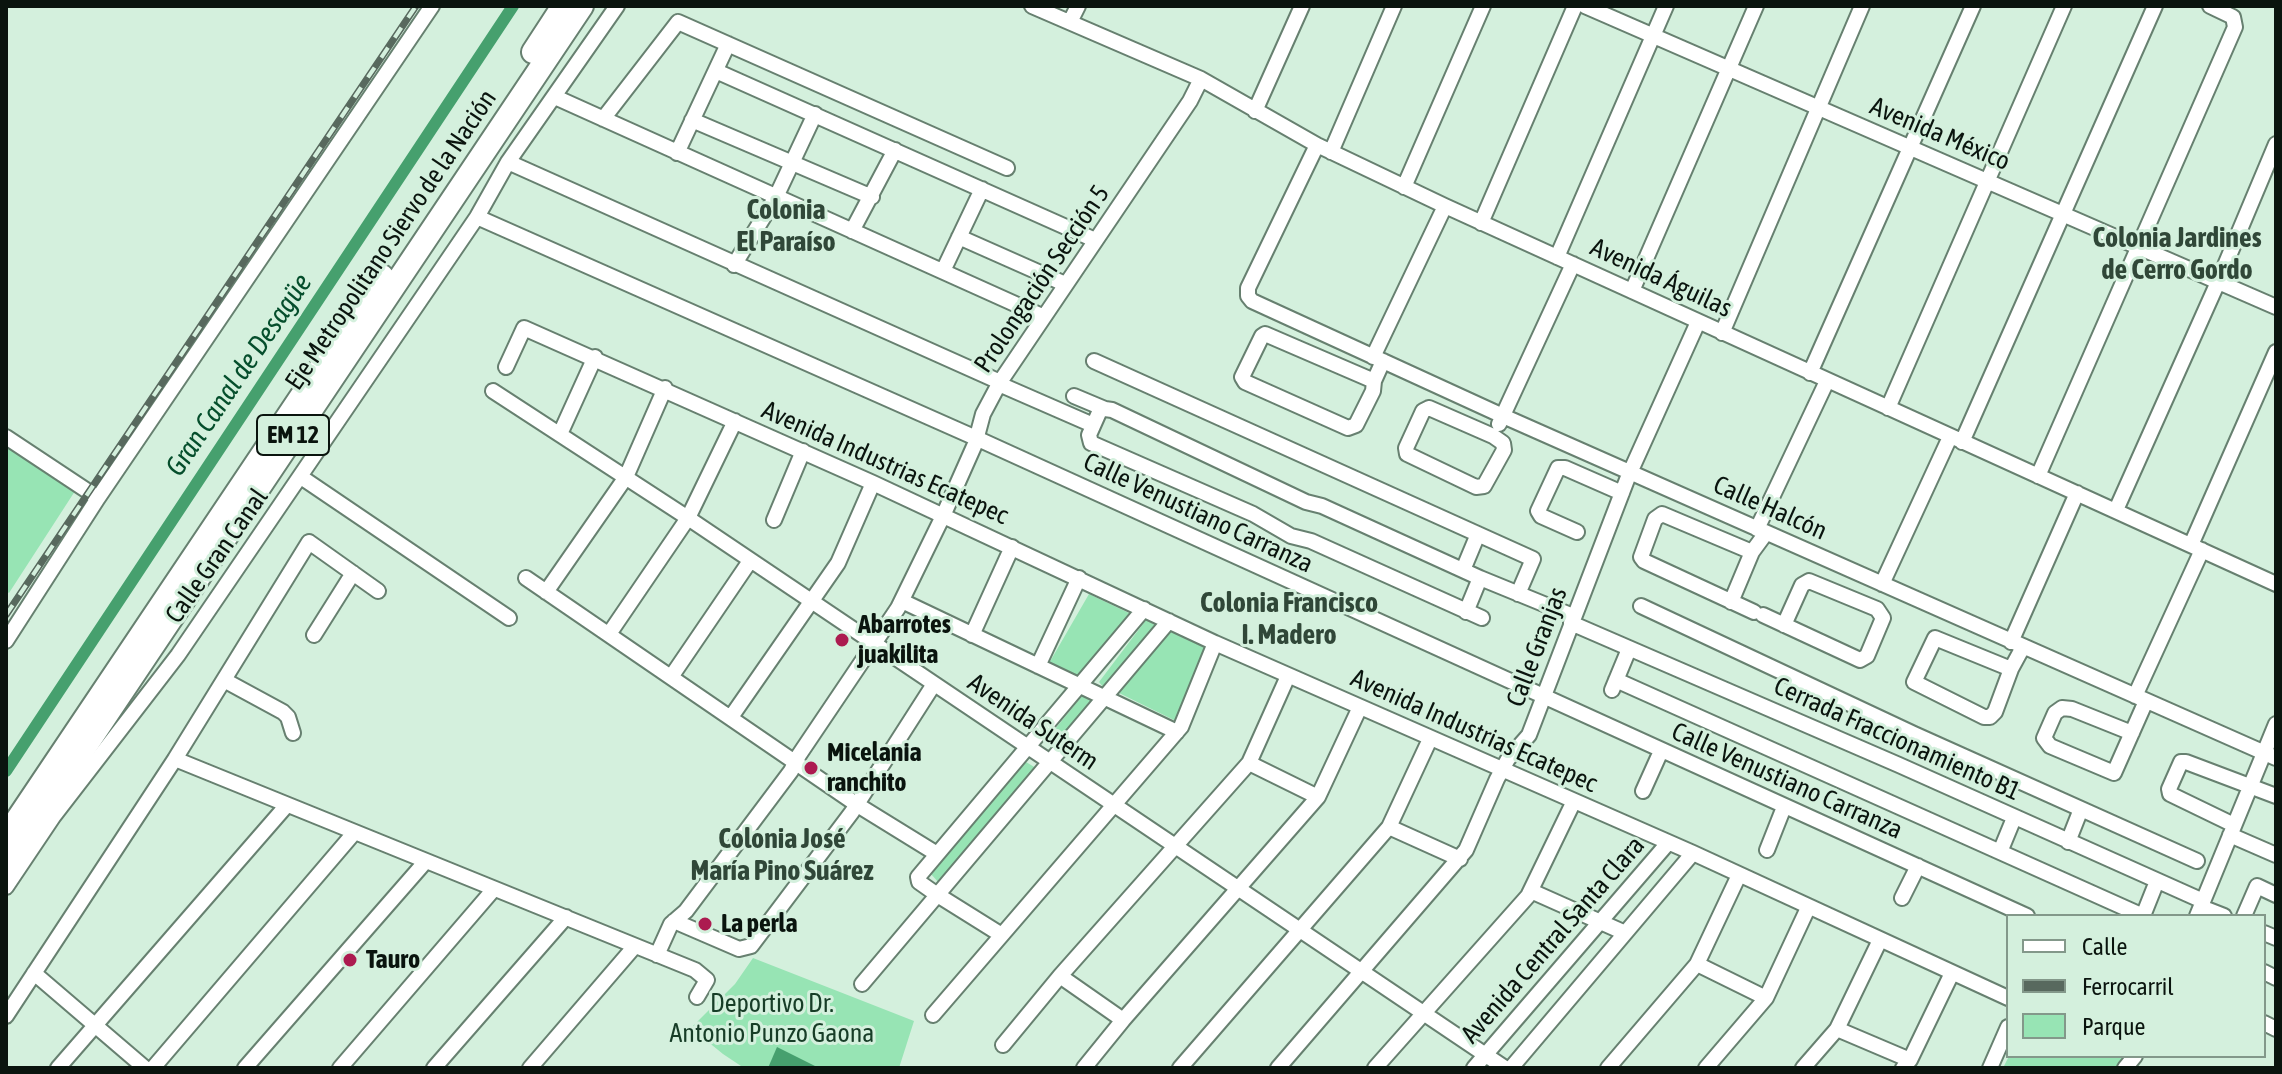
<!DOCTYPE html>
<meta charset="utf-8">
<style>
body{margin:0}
#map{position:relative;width:2282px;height:1074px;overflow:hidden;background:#d4f0dd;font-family:"Asap Condensed",sans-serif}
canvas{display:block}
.frame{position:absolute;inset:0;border:8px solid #0a140e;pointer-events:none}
.legend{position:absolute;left:2006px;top:914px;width:260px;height:144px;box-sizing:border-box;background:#d4f0dd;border:2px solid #83988a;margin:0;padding:10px 14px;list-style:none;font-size:24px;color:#0a140e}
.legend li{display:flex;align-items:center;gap:16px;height:40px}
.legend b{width:40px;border:2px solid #83988a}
</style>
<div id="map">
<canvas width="2282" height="1074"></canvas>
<div class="frame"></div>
<ul class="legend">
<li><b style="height:10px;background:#fff"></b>Calle</li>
<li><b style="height:10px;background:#58695e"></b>Ferrocarril</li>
<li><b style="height:22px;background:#97e4b4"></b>Parque</li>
</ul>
</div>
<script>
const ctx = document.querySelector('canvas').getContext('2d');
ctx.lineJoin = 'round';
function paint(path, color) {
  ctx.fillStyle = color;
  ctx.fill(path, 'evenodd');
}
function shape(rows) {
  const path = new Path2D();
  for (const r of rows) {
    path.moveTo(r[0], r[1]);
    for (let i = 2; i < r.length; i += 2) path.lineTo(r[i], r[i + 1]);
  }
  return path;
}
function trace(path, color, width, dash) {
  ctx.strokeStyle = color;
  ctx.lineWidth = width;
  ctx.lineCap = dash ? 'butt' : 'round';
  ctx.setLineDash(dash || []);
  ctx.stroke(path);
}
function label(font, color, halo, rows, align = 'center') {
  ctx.font = font + ' "Asap Condensed",sans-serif';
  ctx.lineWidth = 6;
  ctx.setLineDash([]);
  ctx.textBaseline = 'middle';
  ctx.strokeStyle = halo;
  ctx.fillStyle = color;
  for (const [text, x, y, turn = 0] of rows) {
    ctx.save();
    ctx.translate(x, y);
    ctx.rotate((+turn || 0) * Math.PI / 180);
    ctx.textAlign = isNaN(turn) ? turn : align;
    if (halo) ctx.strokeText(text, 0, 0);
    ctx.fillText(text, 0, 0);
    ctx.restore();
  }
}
paint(shape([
 [6,443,77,488,9,593,6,591],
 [1089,594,1131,614,1081,678,1048,665],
 [1146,620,1157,626,1104,688,1099,682],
 [1172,630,1206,647,1178,722,1119,693],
 [1082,696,1092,701,1058,747,1046,740],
 [1026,762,1036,768,939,883,931,874],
 [753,958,914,1021,899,1068,744,1068,723,1054,691,1028,735,984],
 [2009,1056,2128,1056,2118,1068,2003,1068]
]), '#97e4b4');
paint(shape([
 [777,1047,819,1068,768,1068]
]), '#46a06e');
trace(shape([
 [6,771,513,6]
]), '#46a06e', 12);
const minor = shape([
 [1032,6,1201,79,1317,145,1445,206,2276,584],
 [1585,6,2276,307],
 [1070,22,1078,6],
 [716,71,1095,240],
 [555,97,1044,317],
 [1255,111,1302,6],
 [603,119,678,22,1007,168],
 [692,120,872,197],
 [1317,145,1248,288,1248,296,1252,301,1503,416,2276,758],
 [1331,152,1394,6],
 [677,153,728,44],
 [508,162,1000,382],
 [1404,187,1483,6],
 [477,217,976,438,2027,916],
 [1481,223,1575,6],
 [852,231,895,150],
 [959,237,1065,284],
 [1557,257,1666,6],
 [734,265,776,197,815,114],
 [943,271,982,189],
 [1632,291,1756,6],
 [1722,333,1862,6],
 [1373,357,1445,206],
 [1094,361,1533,559,1518,594],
 [506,367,524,328,873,483,1215,643,1693,853,2008,998],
 [1810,373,1973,6],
 [1374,381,1265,334,1262,336,1242,377,1245,382,1348,428,1356,425,1373,391,1374,381,1383,361],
 [999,384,1093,425],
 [493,391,688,518,1505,1068],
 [1074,396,1105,409,1112,410,1306,502,1322,506,1480,578,1573,616],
 [1101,408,1089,435,1091,443,1253,514,1291,536,1311,541,1482,618],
 [1429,408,1493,436,1503,443,1504,450,1484,486,1476,487,1407,454,1406,448,1423,411,1429,408],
 [1888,408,2064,6],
 [1499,424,1573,264],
 [560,434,595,357],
 [6,437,98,498],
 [1962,442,2155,6],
 [2038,476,2235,27,2233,17,2210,6],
 [301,477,509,618],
 [2116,510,2218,282,2276,144],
 [774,520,803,451],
 [1757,529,1827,381],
 [1577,532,1541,516,1538,511,1558,468,1565,468,1622,493],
 [2191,545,2276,352],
 [1752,552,1662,514,1655,519,1641,557,1644,561,1754,612],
 [1463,570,1478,534],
 [526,578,856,804,937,854],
 [1882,584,1950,437],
 [546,592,626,477,665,388],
 [902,601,1177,732],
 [1731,602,1752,552,1766,533],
 [1641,606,1914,734,2197,861],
 [1466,612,1480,578],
 [1763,615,1860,660,1867,656,1883,618,1877,609,1809,581,1802,585,1784,625],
 [1571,623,1899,765,2203,901],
 [609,634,688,518,735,421],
 [314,635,353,573],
 [972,635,1012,547],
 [6,641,98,498,432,6],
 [2011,642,2077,493],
 [1038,666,1079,578],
 [2011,669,1935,638,1914,682,1984,717,1990,717,1995,712,2011,669,2023,647],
 [671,677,750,561],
 [224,680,283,712,288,717,293,733],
 [1616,680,2143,916,2157,881],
 [1612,690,1629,649],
 [2135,696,2202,550],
 [731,717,838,563,873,483],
 [2132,733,2072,709,2062,708,2055,713,2044,738,2050,746,2114,773,2146,701],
 [175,759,695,970,707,980,697,997],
 [1249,763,1318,797],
 [1643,791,1661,751],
 [2234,825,2170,794,2169,789,2181,762,2186,762,2276,796],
 [1389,827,1460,859],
 [2230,835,2276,855],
 [2068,842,2081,809],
 [1767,850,1784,807],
 [2000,852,2014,818],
 [6,887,53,817,178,655,477,217,508,162,617,6],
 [1531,891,1623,932],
 [1902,898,1918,866],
 [2201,907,2224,916],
 [2197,916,2276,724],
 [2244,916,2257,886,2276,895],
 [674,921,739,949,751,946,852,812,934,684],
 [2264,933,2276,938],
 [1000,934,936,894,919,882,918,877,1144,609],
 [657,955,671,924,686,911,791,771,799,755,898,608,943,516,975,444,983,414,1000,382,1190,101,1201,79],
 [1697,964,1766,998],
 [2264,972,2276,978],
 [34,973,145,1068],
 [1060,976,1123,1020],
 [862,984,1169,621],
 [933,1015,1181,727,1215,643],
 [6,1016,175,759,309,542,378,591],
 [2264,1023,2276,1029],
 [1837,1029,1910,1060],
 [1003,1045,1060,976,1249,763,1288,676],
 [58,1068,287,805],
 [153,1068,354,833],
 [245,1068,426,861],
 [340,1068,494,889],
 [434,1068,566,917],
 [530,1068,635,946],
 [1084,1068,1123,1020,1318,797,1360,707],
 [1180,1068,1389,827,1430,739],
 [1278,1068,1466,850,1497,779,1508,759,1529,735,1628,477,1698,322],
 [1375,1068,1528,896,1574,801],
 [1474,1068,1668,843],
 [1511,1068,1693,853],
 [1608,1068,1697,964,1739,875],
 [1706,1068,1766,998,1808,908],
 [1803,1068,1837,1029,1880,940],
 [1903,1068,1910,1060,1952,973],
 [1990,1068,2008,1027],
 [2125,1068,2135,1056]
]);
const highway = shape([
 [533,52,563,6],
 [6,836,382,276],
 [6,865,582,6]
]);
trace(minor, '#678070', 18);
trace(highway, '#678070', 26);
trace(minor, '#fff', 14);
trace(highway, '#fff', 22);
const rail = shape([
 [6,615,416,6]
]);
trace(rail, '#58695e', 7);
trace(rail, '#d4f0dd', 4, [12]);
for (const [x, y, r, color] of [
 [842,640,8,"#ac1b50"],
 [811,768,8,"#ac1b50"],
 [705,924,8,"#ac1b50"],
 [350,960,8,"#ac1b50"]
]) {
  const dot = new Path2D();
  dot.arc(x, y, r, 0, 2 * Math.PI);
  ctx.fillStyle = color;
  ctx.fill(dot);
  trace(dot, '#d4f0dd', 3);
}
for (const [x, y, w] of [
 [293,435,72]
]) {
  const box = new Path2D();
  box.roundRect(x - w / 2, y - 20, w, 40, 6);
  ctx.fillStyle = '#d4f0dd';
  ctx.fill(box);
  trace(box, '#0a140e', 2);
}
label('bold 24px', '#0a140e', null, [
 ["EM 12",293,435]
]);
label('26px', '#0a140e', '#d4f0dd', [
 ["Avenida México",1940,134,23],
 ["Eje Metropolitano Siervo de la Nación",391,240,-56],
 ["Avenida Águilas",1661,278,25],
 ["Prolongación Sección 5",1042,279,-56],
 ["Avenida Industrias Ecatepec",885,463,24],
 ["Calle Halcón",1770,508,24],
 ["Calle Venustiano Carranza",1198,513,25],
 ["Calle Gran Canal",217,556,-55],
 ["Calle Granjas",1537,647,-69],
 ["Avenida Suterm",1033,722,34],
 ["Avenida Industrias Ecatepec",1474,731,24],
 ["Cerrada Fraccionamiento B1",1897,739,24],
 ["Calle Venustiano Carranza",1787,781,24],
 ["Avenida Central Santa Clara",1553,940,-49]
]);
label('bold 26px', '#0a140e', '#d4f0dd', [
 ["Abarrotes",858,625],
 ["juakilita",858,655],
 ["Micelania",827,753],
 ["ranchito",827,783],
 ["La perla",721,924],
 ["Tauro",366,960]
], 'left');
label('26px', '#173d27', '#d4f0dd', [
 ["Deportivo Dr.",772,1004],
 ["Antonio Punzo Gaona",772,1034]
]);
label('bold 28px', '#304738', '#d4f0dd', [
 ["Colonia",786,210],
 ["El Paraíso",786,242],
 ["Colonia Jardines",2177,238],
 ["de Cerro Gordo",2177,270],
 ["Colonia Francisco",1289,603],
 ["I. Madero",1289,635],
 ["Colonia José",782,839],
 ["María Pino Suárez",782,871]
]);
label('italic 28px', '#054e2c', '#d4f0dd', [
 ["Gran Canal de Desagüe",239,375,-56]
]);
</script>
